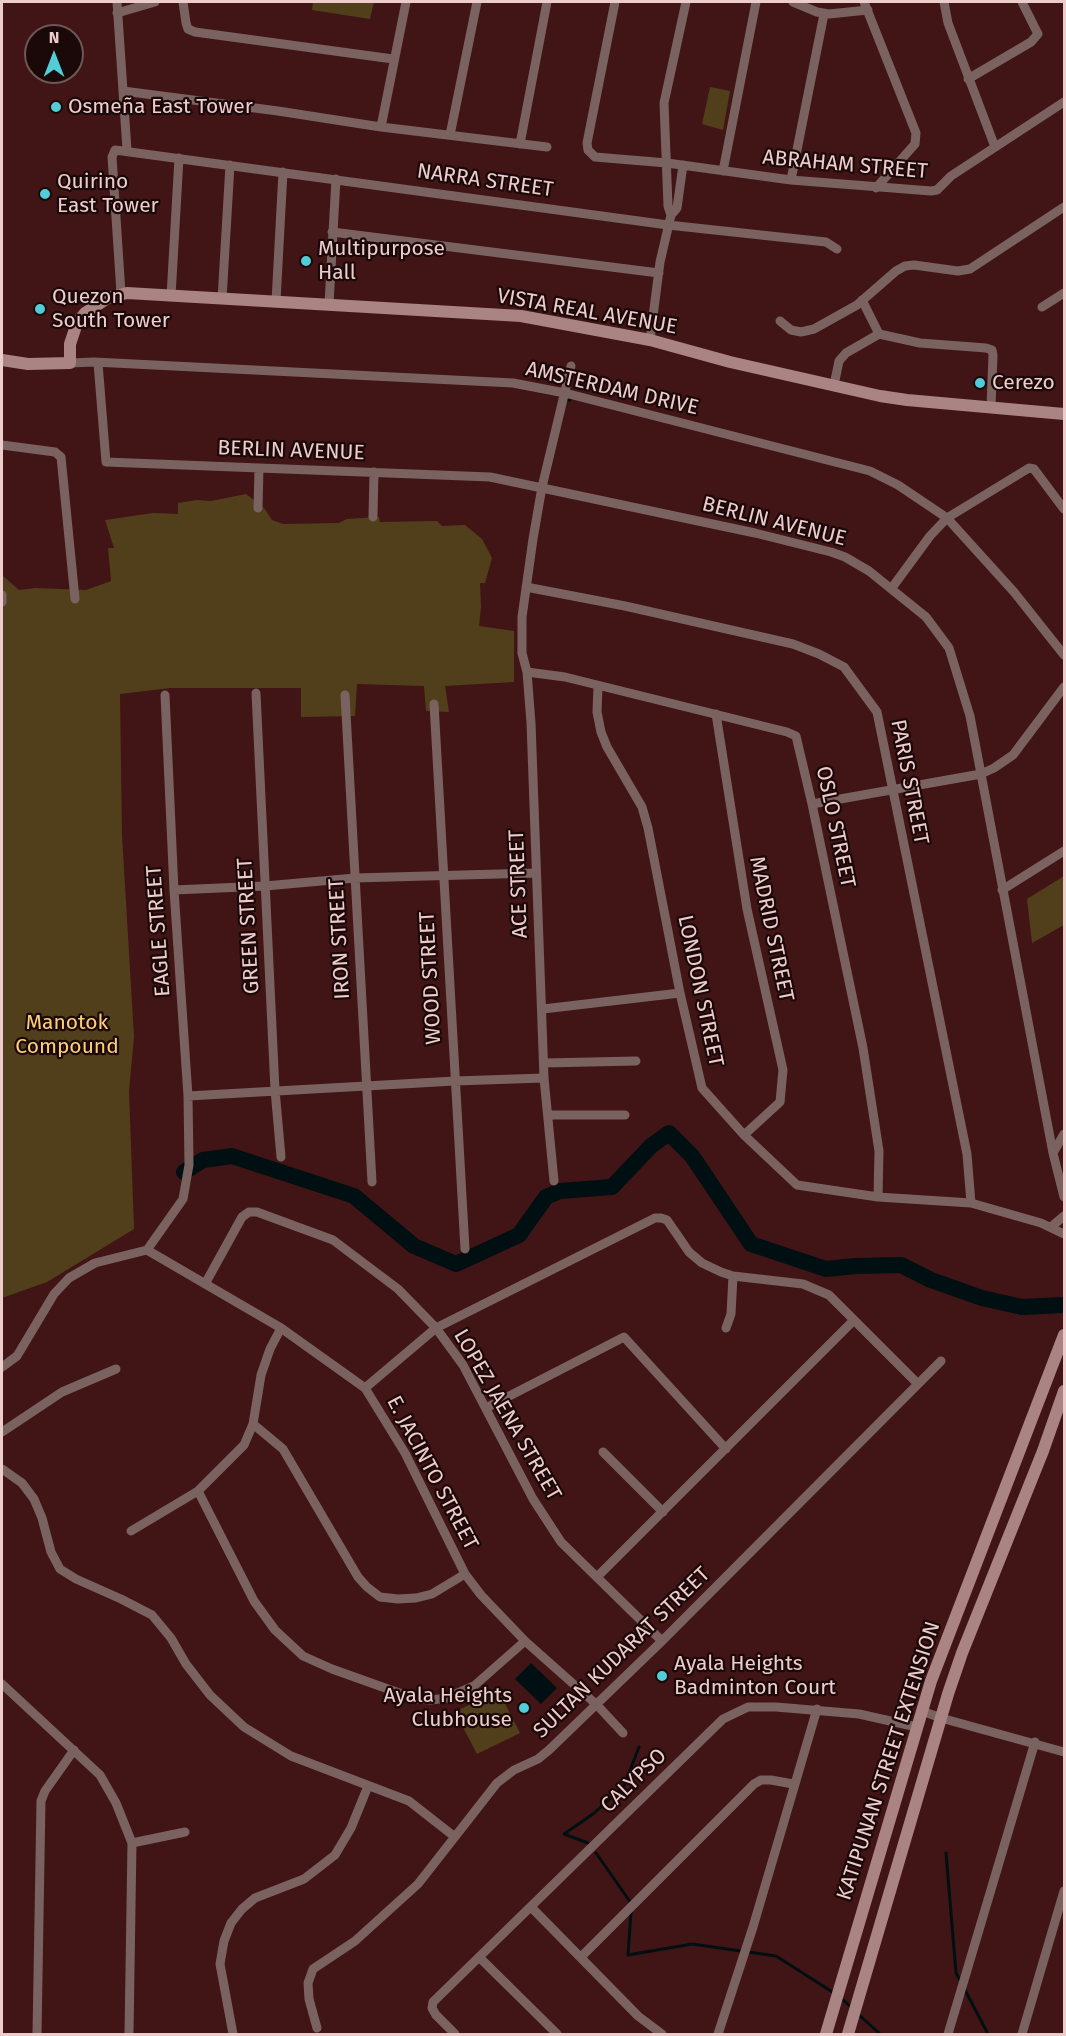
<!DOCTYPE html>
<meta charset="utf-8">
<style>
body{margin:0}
#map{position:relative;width:1066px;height:2036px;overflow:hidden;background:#411515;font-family:"Fira Sans",sans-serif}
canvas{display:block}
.frame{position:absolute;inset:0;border:3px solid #eccdcb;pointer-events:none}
.north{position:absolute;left:24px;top:24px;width:60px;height:60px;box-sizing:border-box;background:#1b0808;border:2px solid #6f5756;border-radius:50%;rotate:0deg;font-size:16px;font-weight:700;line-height:24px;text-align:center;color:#eccdcb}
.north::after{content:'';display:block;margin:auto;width:21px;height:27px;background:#52ccd6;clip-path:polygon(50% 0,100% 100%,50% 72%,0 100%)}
</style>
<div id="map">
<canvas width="1066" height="2036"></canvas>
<div class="frame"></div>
<div class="north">N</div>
</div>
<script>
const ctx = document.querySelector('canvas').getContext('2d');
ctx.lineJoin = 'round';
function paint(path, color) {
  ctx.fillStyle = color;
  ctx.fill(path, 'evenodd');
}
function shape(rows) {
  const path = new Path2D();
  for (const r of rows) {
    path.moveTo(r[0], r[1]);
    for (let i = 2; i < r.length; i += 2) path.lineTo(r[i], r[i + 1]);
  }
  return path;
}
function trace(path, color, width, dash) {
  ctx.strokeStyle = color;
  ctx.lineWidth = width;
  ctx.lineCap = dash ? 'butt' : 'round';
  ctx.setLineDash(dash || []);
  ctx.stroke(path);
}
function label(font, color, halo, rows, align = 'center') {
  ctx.font = font + ' "Fira Sans",sans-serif';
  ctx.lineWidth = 4.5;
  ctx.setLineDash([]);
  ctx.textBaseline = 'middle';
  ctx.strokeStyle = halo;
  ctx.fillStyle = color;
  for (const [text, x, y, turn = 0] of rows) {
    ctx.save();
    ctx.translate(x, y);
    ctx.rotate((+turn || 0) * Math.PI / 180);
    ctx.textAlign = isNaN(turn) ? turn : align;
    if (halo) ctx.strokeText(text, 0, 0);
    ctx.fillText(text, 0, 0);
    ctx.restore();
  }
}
paint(shape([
 [313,2,374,2,370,19,312,10],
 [710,87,730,91,723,130,702,124],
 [246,494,264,508,272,520,283,524,339,523,347,519,379,517,380,522,437,521,442,526,465,525,482,539,492,558,485,583,480,583,481,607,479,626,514,631,514,682,445,686,449,712,426,711,424,686,357,684,355,716,301,717,301,688,170,688,120,694,122,835,134,1037,129,1091,134,1229,47,1282,2,1298,2,575,19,590,35,588,86,590,111,581,108,548,114,548,105,520,153,513,178,514,178,503,197,500,211,501],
 [1064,876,1064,925,1032,943,1027,899],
 [498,1690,520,1733,477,1754,455,1712]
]), '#513f1b');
paint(shape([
 [531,1663,557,1688,541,1704,515,1679]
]), '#000f11');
trace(shape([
 [568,400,570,400],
 [588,1843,564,1834,593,1814,624,1786,639,1747],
 [596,1853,631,1903],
 [946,1853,956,1973,961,1982],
 [631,1912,628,1955,692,1944,776,1956,834,1993],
 [964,1988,988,2034],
 [841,1998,852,2008],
 [857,2013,880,2034]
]), '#000f11', 3);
trace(shape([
 [184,1172,203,1160,232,1156,354,1196,414,1246,456,1264,519,1235,546,1197,560,1191,612,1187,651,1146,669,1133,692,1156,751,1244,826,1269,856,1266,901,1265,931,1280,982,1298,1022,1307,1063,1305]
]), '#000f11', 16);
trace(shape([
 [117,2,127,150],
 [183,2,186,23,188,29,195,32,393,59],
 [615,2,587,143,588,150,595,157,667,163,791,180,931,191,937,190,951,176,1064,102],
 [793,2,817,12,829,14,868,10],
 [864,2,916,133,915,144,876,188],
 [944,2,948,23,995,147],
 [117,13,155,2],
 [968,79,1031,42,1038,34,1022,2],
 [123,91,278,111,381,127,547,147],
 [381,127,406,2],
 [450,135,477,2],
 [520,144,547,2],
 [723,171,756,2],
 [791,180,824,14],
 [671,215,668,206,664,103,686,2],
 [332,232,659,273],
 [121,293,112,157,115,150,668,225,826,242,837,249],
 [171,296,179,158],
 [222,299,230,165],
 [862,300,879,334],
 [276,301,283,172],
 [329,304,336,179],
 [1042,307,1064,293],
 [780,321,791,330,801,332,814,329,857,305,896,271,905,266,914,265,958,271,970,269,1064,207],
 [650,340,660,262,671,215,677,208,683,165],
 [70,363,94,362,513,383,565,393,870,471,898,485,947,518,1014,592,1064,655],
 [98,363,106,462,490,477,755,533,831,552,845,557,869,571,926,617,949,648,970,716,1053,1153,1064,1197],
 [834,385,839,361,846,353,879,334,920,343,986,348,992,350,993,355,991,407],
 [2,445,55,452,61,457,75,599],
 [258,508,259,468],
 [373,517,374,472],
 [526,587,625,606,793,644,819,654,844,667,877,712,967,1154,971,1203],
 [891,589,930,536,947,518,1029,468,1034,469,1064,509],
 [2,595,2,602],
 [527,672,565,677,787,732,796,736,812,804,863,1048,879,1151,878,1197],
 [598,686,597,712,601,732,607,747,642,807,648,828,680,993,702,1088,744,1135,797,1185,878,1197,971,1203,1041,1223,1064,1234],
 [256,693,275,1090,281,1157],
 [345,695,372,1182],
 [434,704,465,1249],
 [716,714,747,909,783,1070,780,1102,744,1135],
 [812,804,981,774,994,768,1013,755,1064,687],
 [174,890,265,886,355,878,535,873],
 [1002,890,1064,851],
 [543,1009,680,993],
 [544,1063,636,1061],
 [188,1096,455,1081,544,1078],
 [548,1115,625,1115],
 [1053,1153,1064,1134],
 [554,1181,544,1078,531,723,527,672,522,653,522,617,533,539,542,487,571,366],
 [1051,1227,1064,1216],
 [147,1250,281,1328,365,1388,405,1453,465,1574,481,1595,525,1641,597,1705,623,1733],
 [205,1284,242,1217,249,1212,257,1212,333,1240,398,1289,436,1328,463,1365,533,1499,561,1542,662,1641],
 [726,1328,731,1314,733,1276],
 [2,1367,17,1356,54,1294,69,1278,95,1263,147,1250,183,1199,189,1165,188,1096,174,890,165,695],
 [365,1388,436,1328,655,1218,661,1218,667,1220,689,1252,702,1263,721,1272,733,1276,803,1284,829,1295,918,1384],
 [486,1408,624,1337,726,1449],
 [253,1424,283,1449,358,1577,367,1587,380,1597,398,1599,416,1598,432,1594,465,1574],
 [2,1432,62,1392,116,1369],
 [603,1452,663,1512],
 [2,1469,22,1483,34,1499,42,1518,51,1552,60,1569,76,1579,121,1599,152,1615,171,1638,186,1664,210,1695,244,1727,291,1756,409,1801,455,1837],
 [198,1491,254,1601,275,1630,303,1656,332,1669,416,1699,431,1700,446,1698,474,1686,525,1641],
 [131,1531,198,1491,244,1445,253,1424,261,1375,270,1349,281,1328],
 [597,1577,854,1320],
 [2,1684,100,1775,116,1803,132,1843,129,2034],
 [922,1711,941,1718,1064,1752],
 [132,1843,185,1832],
 [531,1907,638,2016,662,2034],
 [479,1957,557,2034],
 [581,1957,754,1784,761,1780,771,1780,793,1784],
 [317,2028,309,1999,308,1983,313,1969,355,1941,418,1884,497,1783,514,1770,538,1759,549,1750,662,1641,941,1361],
 [37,2034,41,1801,45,1791,74,1750],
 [233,2034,220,1964,224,1941,231,1923,242,1909,255,1898,304,1879,335,1855,351,1828,368,1786],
 [455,2034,436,2015,432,2008,433,2002,723,1719,748,1707,776,1707,859,1714,917,1727],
 [718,2034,753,1927,817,1709],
 [948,2034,1035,1742],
 [1022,2034,1064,1891]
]), '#7a6261', 9);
trace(shape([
 [2,360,28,364,70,363,70,344,77,323,85,313,108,298,127,293,521,316,650,340,730,362,880,396,907,400,1064,414],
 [826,2034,931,1681,1064,1335],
 [848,2034,948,1694,962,1653,1043,1451,1064,1391]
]), '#aa8482', 12);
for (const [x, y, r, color] of [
 [56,107,6,"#52ccd6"],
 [45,194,6,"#52ccd6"],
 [306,261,6,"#52ccd6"],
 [40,309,6,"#52ccd6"],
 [980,383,6,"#52ccd6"],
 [662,1676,6,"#52ccd6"],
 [524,1708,6,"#52ccd6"]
]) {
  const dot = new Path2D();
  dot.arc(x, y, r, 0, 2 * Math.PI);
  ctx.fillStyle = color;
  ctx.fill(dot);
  trace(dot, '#1b0808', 2);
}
label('21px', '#eccdcb', '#1b0808', [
 ["Osmeña East Tower",68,107],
 ["Quirino",57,182],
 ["East Tower",57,206],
 ["Multipurpose",318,249],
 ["Hall",318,273],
 ["Quezon",52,297],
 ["South Tower",52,321],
 ["Cerezo",992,383],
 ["Ayala Heights",674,1664],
 ["Badminton Court",674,1688],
 ["Ayala Heights",512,1696,"right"],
 ["Clubhouse",512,1720,"right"]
], 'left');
label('21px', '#eccdcb', '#1b0808', [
 ["ABRAHAM STREET",845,165,5],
 ["NARRA STREET",485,181,8],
 ["VISTA REAL AVENUE",587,312,10],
 ["AMSTERDAM DRIVE",612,389,13],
 ["BERLIN AVENUE",291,451,2],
 ["BERLIN AVENUE",774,522,14],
 ["PARIS STREET",909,782,79],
 ["OSLO STREET",835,827,78],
 ["ACE STREET",519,884,-92],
 ["GREEN STREET",249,926,-93],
 ["MADRID STREET",771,929,78],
 ["EAGLE STREET",159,931,-94],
 ["IRON STREET",340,939,-93],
 ["WOOD STREET",431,978,-93],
 ["LONDON STREET",700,991,78],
 ["LOPEZ JAENA STREET",507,1415,60],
 ["E. JACINTO STREET",432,1473,62],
 ["SULTAN KUDARAT STREET",622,1653,-44],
 ["KATIPUNAN STREET EXTENSION",889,1761,-72],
 ["CALYPSO",634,1781,-44]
]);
label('21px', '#fdcf77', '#1b0808', [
 ["Manotok",67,1023],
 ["Compound",67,1047]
]);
</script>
